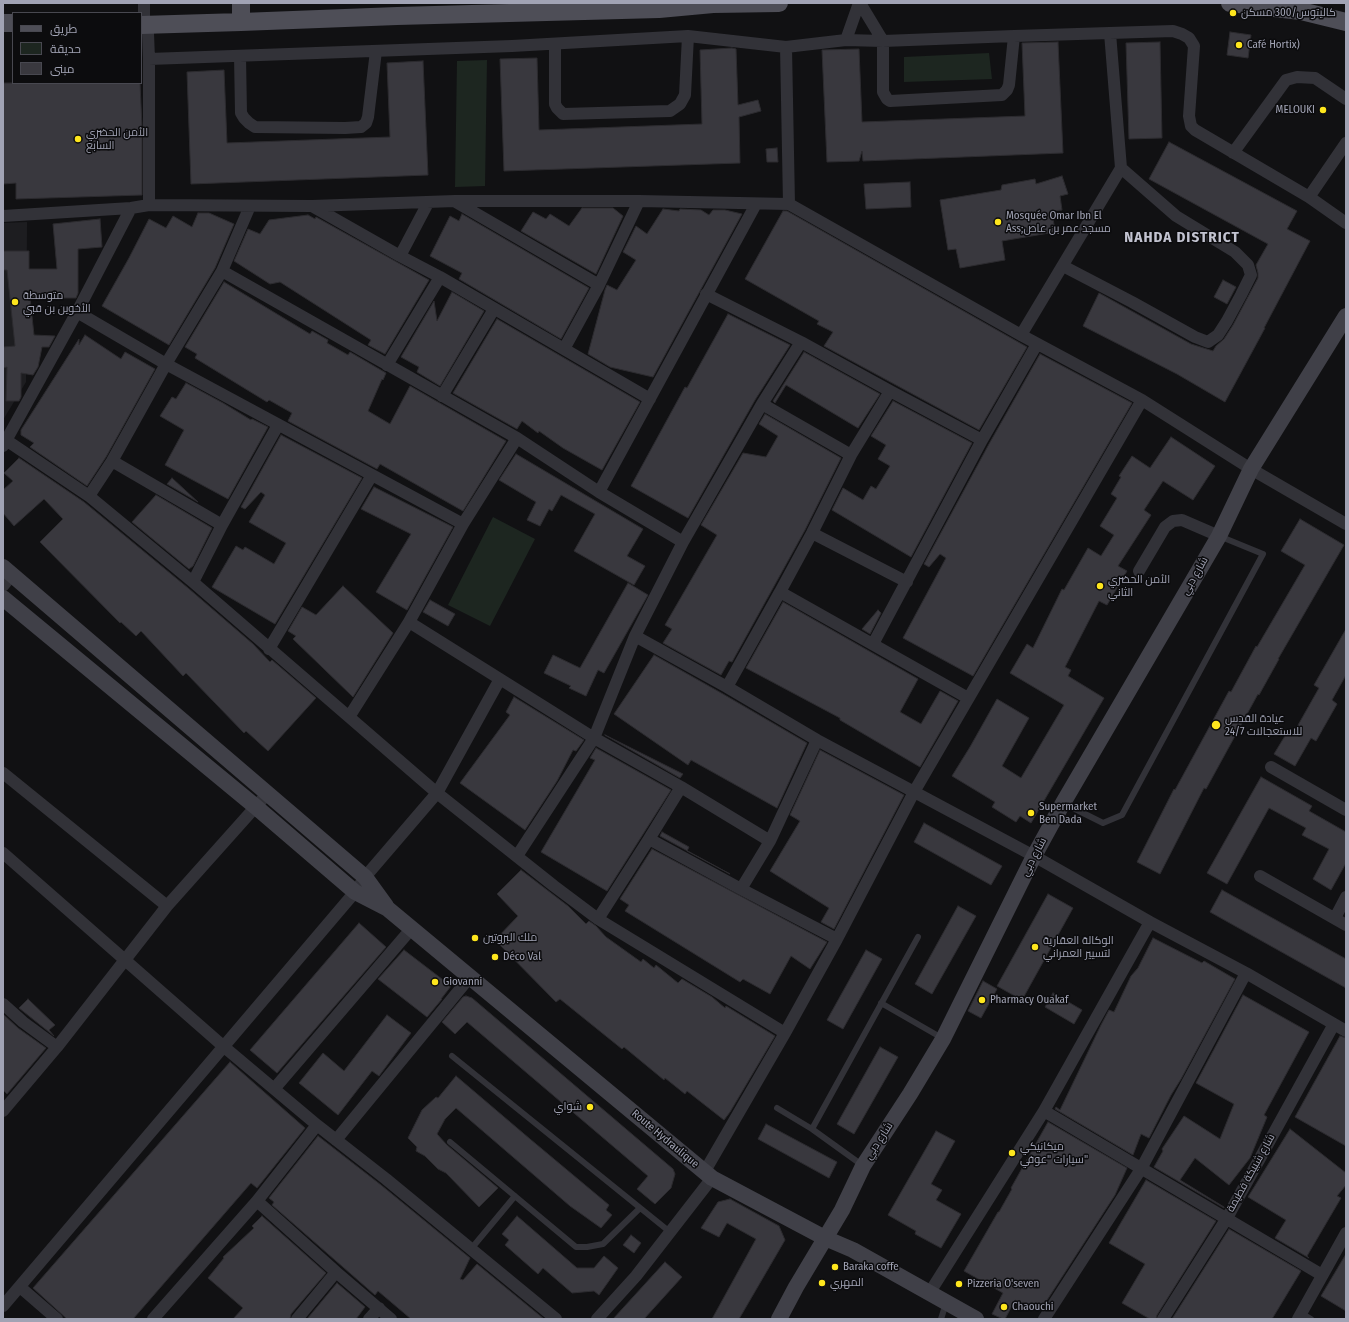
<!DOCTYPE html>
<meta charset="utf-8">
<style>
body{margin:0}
#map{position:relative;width:1349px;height:1322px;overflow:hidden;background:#111113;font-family:"Fira Sans Condensed",Cairo,sans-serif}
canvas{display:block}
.frame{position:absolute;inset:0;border:4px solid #a1a3b4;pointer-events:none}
.legend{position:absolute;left:12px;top:12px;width:130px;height:72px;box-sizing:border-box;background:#0c0c0e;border:1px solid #484850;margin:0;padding:5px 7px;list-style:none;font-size:12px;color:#a1a3b4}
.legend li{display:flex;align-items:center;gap:8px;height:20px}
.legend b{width:20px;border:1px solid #484850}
</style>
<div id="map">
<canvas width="1349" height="1322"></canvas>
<div class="frame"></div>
<ul class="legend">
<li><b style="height:5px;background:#4e4e57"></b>طريق</li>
<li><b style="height:11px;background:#1d2620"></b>حديقة</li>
<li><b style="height:11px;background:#39383e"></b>مبنى</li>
</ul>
</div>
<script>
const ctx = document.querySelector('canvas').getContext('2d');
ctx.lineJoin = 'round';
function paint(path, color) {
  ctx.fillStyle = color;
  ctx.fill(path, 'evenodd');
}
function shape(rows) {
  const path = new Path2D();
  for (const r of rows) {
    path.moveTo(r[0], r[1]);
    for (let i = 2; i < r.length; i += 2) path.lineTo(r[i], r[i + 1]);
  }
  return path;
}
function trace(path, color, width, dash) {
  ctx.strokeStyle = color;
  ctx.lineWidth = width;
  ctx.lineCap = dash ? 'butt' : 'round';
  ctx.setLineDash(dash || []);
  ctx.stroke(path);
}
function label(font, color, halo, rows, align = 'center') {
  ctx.font = font + ' "Fira Sans Condensed",Cairo,sans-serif';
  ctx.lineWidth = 3;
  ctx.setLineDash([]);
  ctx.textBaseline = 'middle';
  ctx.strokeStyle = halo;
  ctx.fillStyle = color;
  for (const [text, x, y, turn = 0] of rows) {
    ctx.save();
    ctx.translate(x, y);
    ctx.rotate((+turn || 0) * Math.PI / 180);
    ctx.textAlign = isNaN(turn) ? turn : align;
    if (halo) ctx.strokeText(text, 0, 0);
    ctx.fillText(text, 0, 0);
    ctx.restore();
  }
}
paint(shape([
 [27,222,26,382,3,420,3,223]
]), '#1d1d20');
paint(shape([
 [989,53,992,79,904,82,904,57],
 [487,60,485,186,455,187,457,61],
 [493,517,535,539,490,626,448,605]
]), '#1d2620');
const building = shape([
 [1230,32,1251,35,1248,58,1227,55,1230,32],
 [1058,42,1063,153,863,161,862,151,859,161,827,162,822,50,859,49,862,122,1025,116,1022,43,1058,42],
 [1160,42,1162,138,1129,139,1126,43,1160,42],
 [732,48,736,49,738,105,758,100,761,111,739,117,740,163,504,171,500,59,537,58,539,130,702,124,700,50,732,48],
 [423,61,428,175,191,184,187,72,224,70,227,143,390,137,387,63,423,61],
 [3,83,140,83,142,127,142,195,16,199,16,183,3,184,3,83],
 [1169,142,1297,211,1287,229,1310,241,1264,328,1265,328,1225,402,1177,374,1083,326,1099,293,1191,344,1213,351,1216,346,1224,339,1233,325,1258,278,1258,273,1256,265,1268,244,1149,179,1169,142],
 [777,148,778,162,767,162,766,149,777,148],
 [1062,176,1068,194,1060,196,1062,210,1052,211,1055,232,1002,241,1005,260,960,268,956,249,948,250,940,200,1001,190,1002,185,1035,179,1036,184,1062,176],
 [910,182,911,207,866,209,864,184,910,182],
 [582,208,613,208,623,216,596,274,521,231,533,212,546,219,550,214,569,226,582,208],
 [663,209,679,211,680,209,701,210,709,215,713,210,725,210,742,214,653,377,610,367,588,354,605,290,607,285,617,290,636,260,623,252,636,226,647,234,663,209],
 [783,211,787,211,1027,347,979,430,824,346,833,332,817,324,819,321,745,279,783,211],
 [198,213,209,213,234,224,215,268,169,345,102,306,129,258,149,219,166,228,173,216,192,227,198,213],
 [462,214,589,288,561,339,459,279,462,273,430,256,450,216,459,221,462,214],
 [308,215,315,219,316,217,429,280,385,354,368,345,371,340,280,282,270,284,234,261,248,229,260,234,269,220,308,215],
 [100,219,102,247,78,249,78,293,76,298,30,298,34,335,55,336,49,347,42,347,38,367,33,375,21,373,21,397,19,401,6,401,7,367,3,368,3,347,15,346,7,270,3,270,3,251,29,251,29,269,57,269,53,224,100,219],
 [1223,280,1236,287,1227,304,1214,297,1223,280],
 [224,282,310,334,312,331,328,340,327,343,348,355,350,352,386,373,383,380,382,379,368,411,390,424,410,386,506,441,463,511,380,464,377,469,288,421,292,413,269,400,267,402,195,358,197,354,185,347,224,282],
 [452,292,484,311,440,386,417,372,419,367,401,357,434,301,437,321,452,292],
 [728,314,790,345,755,400,688,518,631,486,685,387,687,388,728,314],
 [497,319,640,402,602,470,563,448,539,431,538,433,522,421,517,429,453,393,497,319],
 [85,335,121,359,125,352,155,369,106,457,87,486,30,447,34,443,21,435,21,430,79,339,79,345,85,335],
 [804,352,880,394,858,428,786,385,775,403,773,401,804,352],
 [1040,354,1132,403,973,676,903,638,946,558,940,554,929,567,924,564,989,444,1040,354],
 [186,383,223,403,251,420,252,419,268,427,228,499,165,465,184,430,160,416,172,397,176,399,186,383],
 [893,401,972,443,911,557,832,510,843,488,863,500,871,486,876,489,890,466,878,459,886,445,871,436,893,401],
 [765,414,841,458,805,530,773,588,732,662,729,661,721,675,663,643,672,629,665,625,717,535,701,525,743,453,766,457,778,436,759,424,765,414],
 [281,435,362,478,275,624,212,587,236,546,243,550,245,547,274,564,286,543,249,522,265,495,261,492,245,509,241,507,281,435],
 [1171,437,1215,466,1193,500,1163,481,1144,510,1151,515,1118,566,1127,571,1107,605,1099,601,1065,667,1071,670,1068,676,1104,698,1031,823,1020,816,1016,822,992,807,995,802,952,776,970,747,997,699,1029,718,1002,766,1021,778,1064,705,1010,673,1027,644,1033,648,1062,589,1064,590,1088,548,1101,556,1114,535,1100,526,1117,498,1111,494,1121,477,1119,476,1132,456,1150,468,1171,437],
 [516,454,643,529,627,556,645,566,634,585,574,551,595,514,561,495,552,511,549,509,540,526,527,520,536,502,499,480,516,454],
 [19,458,84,502,188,588,253,644,270,662,272,660,316,698,268,751,246,731,244,733,186,673,183,676,141,631,136,636,121,622,120,623,40,542,63,519,44,499,14,526,3,513,3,490,13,481,4,473,19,458],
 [172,478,198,502,167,484,172,478],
 [374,487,453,527,407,610,376,592,411,534,361,509,374,487],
 [156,495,212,528,193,566,189,569,132,522,156,495],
 [1300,519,1344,545,1278,659,1279,659,1259,695,1258,694,1206,789,1204,788,1160,874,1137,862,1174,789,1175,790,1229,691,1231,692,1256,646,1257,647,1305,565,1281,551,1300,519],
 [628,583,648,595,604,673,598,670,586,696,569,688,571,686,544,673,553,655,580,668,628,583],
 [343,586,393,633,353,697,293,639,296,636,288,631,302,607,316,615,343,586],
 [430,600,455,614,448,626,423,612,430,600],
 [783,602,918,679,900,712,921,724,940,691,958,701,920,767,840,720,840,718,746,668,783,602],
 [878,610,881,613,870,634,862,629,878,610],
 [1346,629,1346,675,1332,700,1337,704,1316,741,1311,738,1295,766,1274,754,1288,731,1293,734,1319,688,1314,685,1346,629],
 [654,655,723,694,807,743,777,808,691,760,688,765,614,714,654,655],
 [514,697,584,740,576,751,573,750,557,781,525,830,460,783,510,715,506,712,514,697],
 [605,735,683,774,680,778,605,735],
 [596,748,671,790,607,891,541,852,595,760,590,758,596,748],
 [820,750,904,795,834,929,821,922,829,908,770,871,800,821,790,815,820,750],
 [1261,777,1312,806,1309,811,1346,832,1346,863,1331,890,1313,879,1329,849,1302,835,1306,828,1269,808,1227,884,1207,873,1261,777],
 [924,823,1002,866,991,885,914,842,924,823],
 [662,832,689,847,687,851,730,874,660,836,662,832],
 [652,849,827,942,810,969,791,956,770,994,743,979,740,982,625,911,629,905,620,899,652,849],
 [521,870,568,906,586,924,589,921,596,926,606,937,641,962,643,959,654,968,656,965,678,983,682,979,712,997,725,1008,726,1006,775,1036,730,1112,724,1120,687,1091,685,1094,665,1078,664,1080,624,1047,622,1049,560,999,556,1002,495,940,518,916,497,894,521,870],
 [1222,890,1346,959,1346,988,1210,912,1222,890],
 [1048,894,1073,908,1022,1000,997,986,1048,894],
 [958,906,976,916,932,994,915,984,958,906],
 [359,923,386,947,277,1073,250,1050,359,923],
 [1153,938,1202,963,1204,961,1235,979,1181,1079,1171,1095,1149,1138,1141,1134,1133,1155,1055,1109,1056,1107,1060,1110,1101,1025,1109,1010,1114,1012,1131,976,1138,968,1153,938],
 [404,950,451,986,441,999,442,999,427,1017,378,979,404,950],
 [866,950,882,959,843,1029,827,1020,866,950],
 [983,981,997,989,981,1018,968,1011,983,981],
 [1053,993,1082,1010,1074,1024,1045,1007,1053,993],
 [1243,995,1309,1032,1264,1115,1267,1117,1250,1158,1229,1185,1195,1158,1180,1180,1224,1207,1224,1208,1154,1167,1163,1151,1162,1149,1184,1116,1220,1139,1234,1104,1196,1083,1243,995],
 [466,996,472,998,673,1169,675,1174,671,1188,655,1204,637,1189,648,1176,467,1022,455,1034,442,1022,463,997,466,996],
 [28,999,55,1025,49,1030,54,1036,19,1008,28,999],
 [3,1014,18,1028,46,1048,7,1094,3,1090,3,1014],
 [387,1015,411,1033,379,1076,372,1071,338,1115,299,1083,323,1053,344,1071,387,1015],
 [1340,1036,1346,1038,1346,1146,1295,1117,1340,1036],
 [880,1047,898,1057,854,1134,837,1124,880,1047],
 [230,1062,305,1128,257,1188,251,1183,133,1319,67,1319,33,1288,230,1062],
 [456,1076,530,1139,609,1205,606,1210,612,1215,601,1228,570,1206,456,1108,445,1119,437,1134,447,1145,498,1188,479,1207,446,1173,438,1169,425,1156,416,1151,417,1147,408,1138,422,1110,436,1097,438,1098,456,1076],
 [1048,1122,1127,1168,1115,1195,1040,1311,1023,1302,1022,1304,1015,1300,1005,1319,1003,1319,992,1314,1003,1293,964,1271,998,1212,999,1212,1012,1189,1011,1188,1048,1122],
 [766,1124,837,1162,829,1178,758,1139,766,1124],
 [1290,1129,1346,1173,1346,1185,1337,1196,1341,1198,1307,1256,1309,1258,1275,1238,1286,1220,1248,1197,1290,1129],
 [936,1131,955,1141,931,1184,942,1190,936,1200,961,1214,941,1248,915,1234,916,1231,888,1215,936,1131],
 [318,1136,381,1185,470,1258,460,1279,463,1280,477,1264,544,1319,411,1319,378,1291,375,1295,272,1205,274,1202,269,1198,318,1136],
 [1146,1180,1216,1221,1157,1315,1156,1319,1150,1319,1122,1303,1145,1264,1109,1243,1146,1180],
 [730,1199,779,1226,785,1240,739,1319,712,1319,756,1239,727,1223,719,1237,701,1228,718,1202,730,1199],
 [262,1216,326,1273,291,1314,290,1319,233,1319,243,1308,208,1278,224,1258,223,1257,254,1228,252,1226,262,1216],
 [517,1216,577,1268,594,1268,604,1256,618,1268,599,1295,594,1291,572,1293,543,1268,538,1274,505,1245,509,1240,502,1234,517,1216],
 [1229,1229,1301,1271,1272,1319,1172,1319,1229,1229],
 [631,1235,641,1243,634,1253,623,1245,631,1235],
 [1346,1254,1346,1311,1321,1296,1346,1254],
 [665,1262,682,1277,644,1319,613,1319,665,1262],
 [337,1283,365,1307,356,1319,307,1319,337,1283]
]);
paint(building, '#39383e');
trace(building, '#2c2b2f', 1);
trace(shape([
 [1063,803,1103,823,1122,815,1263,554,1219,536],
 [881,1003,942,1038],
 [452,1056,670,1232],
 [777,1108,812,1129,862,1165],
 [812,1129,918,937],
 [450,1142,576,1247,587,1247,603,1244,640,1208],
 [471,1249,515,1196],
 [1301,1313,1311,1319],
 [941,1319,946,1303]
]), '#323238', 6);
trace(shape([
 [144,3,144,25,148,33,149,59,149,205],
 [860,3,883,41,883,92,887,99,890,101,1002,95,1007,90,1009,85,1014,36],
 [846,40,859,3],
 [555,44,555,104,557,108,563,114,670,111,680,104,685,95,688,36],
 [786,47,789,204],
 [240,56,241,113,244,118,249,123,255,127,345,128,361,127,366,123,368,117,376,51],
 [149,59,512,46,688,36,786,47,846,40,883,41,1014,36,1173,31,1182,34,1189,38,1194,46,1189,116,1191,126,1195,130,1309,197,1346,223],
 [1233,153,1286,80,1297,77,1315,78,1346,99],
 [1309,197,1346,143],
 [456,202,599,285],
 [312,206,400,256,440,277,650,399],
 [3,216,131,208,149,205,312,206,455,201,639,201,789,204,1021,335,1142,400,1251,469,1346,524],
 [400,256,428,203],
 [1063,266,1132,302,1195,337,1208,342,1218,335,1227,321,1241,295,1251,275,1248,265,1235,252,1176,216,1121,168],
 [222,271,250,206],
 [706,294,801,342,762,404,683,542,635,636,727,687,817,740,1034,856,1150,922,1246,973,1346,1031],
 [77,312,166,364,463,524,409,622,594,738,681,787,770,841],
 [1021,335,1121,168,1110,33],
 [801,342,890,391,851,455,812,533,780,592,968,698],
 [564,349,599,285,639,201],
 [387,365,440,277],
 [890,391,982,440],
 [442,396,494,309],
 [762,404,851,455],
 [6,440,89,496,193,582,437,793,554,886,598,919,785,1033],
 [3,446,77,312,131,208],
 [112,461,222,525],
 [599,492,683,542],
 [89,496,112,461,166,364,222,271,517,438,599,492,756,204],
 [463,524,517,438],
 [812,533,907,582],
 [1139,571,1165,527,1173,521,1182,520,1219,536],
 [193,582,222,525,278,425],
 [3,586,12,575],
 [873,644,982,440,1037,344],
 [269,649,372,475],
 [727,687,780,592],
 [349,717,409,622],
 [817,740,770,841,741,889,837,939],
 [1271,767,1346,810],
 [3,773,167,906],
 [681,787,649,839,741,889],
 [3,853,223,1046,317,1125,386,1179,556,1319],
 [517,856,594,738,635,636],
 [1260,876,1346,925],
 [1335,918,1346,897],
 [598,919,649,839],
 [3,1004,23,1022,57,1047],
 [274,1089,412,928],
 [3,1111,57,1047,167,906,267,794],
 [1044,1111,1322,1275],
 [336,1140,470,977],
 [705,1171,785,1033,837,939,914,792,1142,400],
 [257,1201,317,1125],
 [20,1287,57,1319],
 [930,1292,1044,1111,1150,922],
 [3,1306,355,892,365,877,437,793,500,679],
 [153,1319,257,1201,336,1272,391,1319],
 [297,1319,336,1272],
 [369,1319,379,1308],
 [597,1319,636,1276,712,1178],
 [1044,1319,1141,1169,1246,973],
 [1163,1319,1227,1218,1334,1024],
 [1298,1319,1346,1233]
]), '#323238', 12);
trace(shape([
 [3,567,365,877,386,906],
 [3,598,256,807,355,892,388,909,712,1178,825,1238,853,1250,976,1319],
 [779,1319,796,1287,842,1210,863,1166,910,1094,943,1039,1034,856,1063,803,1219,536,1251,469,1346,316]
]), '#404048', 16);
trace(shape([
 [241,3,241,22],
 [1230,3,1301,11,1346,22],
 [3,23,13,23],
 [141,25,241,22,397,16,659,9,713,4,779,3]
]), '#4e4e57', 18);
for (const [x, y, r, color] of [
 [1233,13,4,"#fee61d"],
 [1239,45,4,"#fee61d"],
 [1323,110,4,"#fee61d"],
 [78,139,4,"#fee61d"],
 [998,222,4,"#fee61d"],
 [15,302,4,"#fee61d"],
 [1100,586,4,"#fee61d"],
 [1216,725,5,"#fee61d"],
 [1031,813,4,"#fee61d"],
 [475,938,4,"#fee61d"],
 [1035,947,4,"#fee61d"],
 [495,957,4,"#fee61d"],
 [435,982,4,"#fee61d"],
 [982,1000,4,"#fee61d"],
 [590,1107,4,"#fee61d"],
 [1012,1153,4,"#fee61d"],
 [835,1267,4,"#fee61d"],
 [822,1283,4,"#fee61d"],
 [959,1284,4,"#fee61d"],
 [1004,1307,4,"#fee61d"]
]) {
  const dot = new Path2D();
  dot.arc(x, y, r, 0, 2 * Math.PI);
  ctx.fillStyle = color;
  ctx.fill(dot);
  trace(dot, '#0c0c0e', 1.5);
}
label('11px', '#a1a3b4', '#0c0c0e', [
 ["كاليتوس/300 مسكن",1241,13],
 ["Café Hortix)",1247,45],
 ["MELOUKI",1315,110,"right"],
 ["الأمن الحضري",86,133],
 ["السابع",86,146],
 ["Mosquée Omar Ibn El",1006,216],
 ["Ass;مسجد عمر بن عاص",1006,229],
 ["متوسطة",23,296],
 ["الأخوين بن قبي",23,309],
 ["الأمن الحضري",1108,580],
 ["الثاني",1108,593],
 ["عيادة القدس",1225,719],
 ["للاستعجالات 24/7",1225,732],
 ["Supermarket",1039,807],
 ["Ben Dada",1039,820],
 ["ملك البروتين",483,938],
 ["الوكالة العقارية",1043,941],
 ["لتسيير العمراني",1043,954],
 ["Déco Val",503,957],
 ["Giovanni",443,982],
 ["Pharmacy Ouakaf",990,1000],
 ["شواي",582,1107,"right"],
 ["ميكانيكي",1020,1147],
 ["سيارات \"عوفي\"",1020,1160],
 ["Baraka coffe",843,1267],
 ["المهري",830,1283],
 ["Pizzeria O'seven",967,1284],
 ["Chaouchi",1012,1307]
], 'left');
label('11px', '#a1a3b4', '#0c0c0e', [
 ["شارع دبي",1195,576,-60],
 ["شارع دبي",1034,857,-62],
 ["Route Hydraulique",665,1139,40],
 ["شارع دبي",879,1141,-57],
 ["شارع شبيكة فطيمة",1251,1173,-61]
]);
ctx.letterSpacing = '1px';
label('bold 15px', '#c2c3d0', '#0c0c0e', [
 ["NAHDA DISTRICT",1182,238]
]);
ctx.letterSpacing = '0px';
</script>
